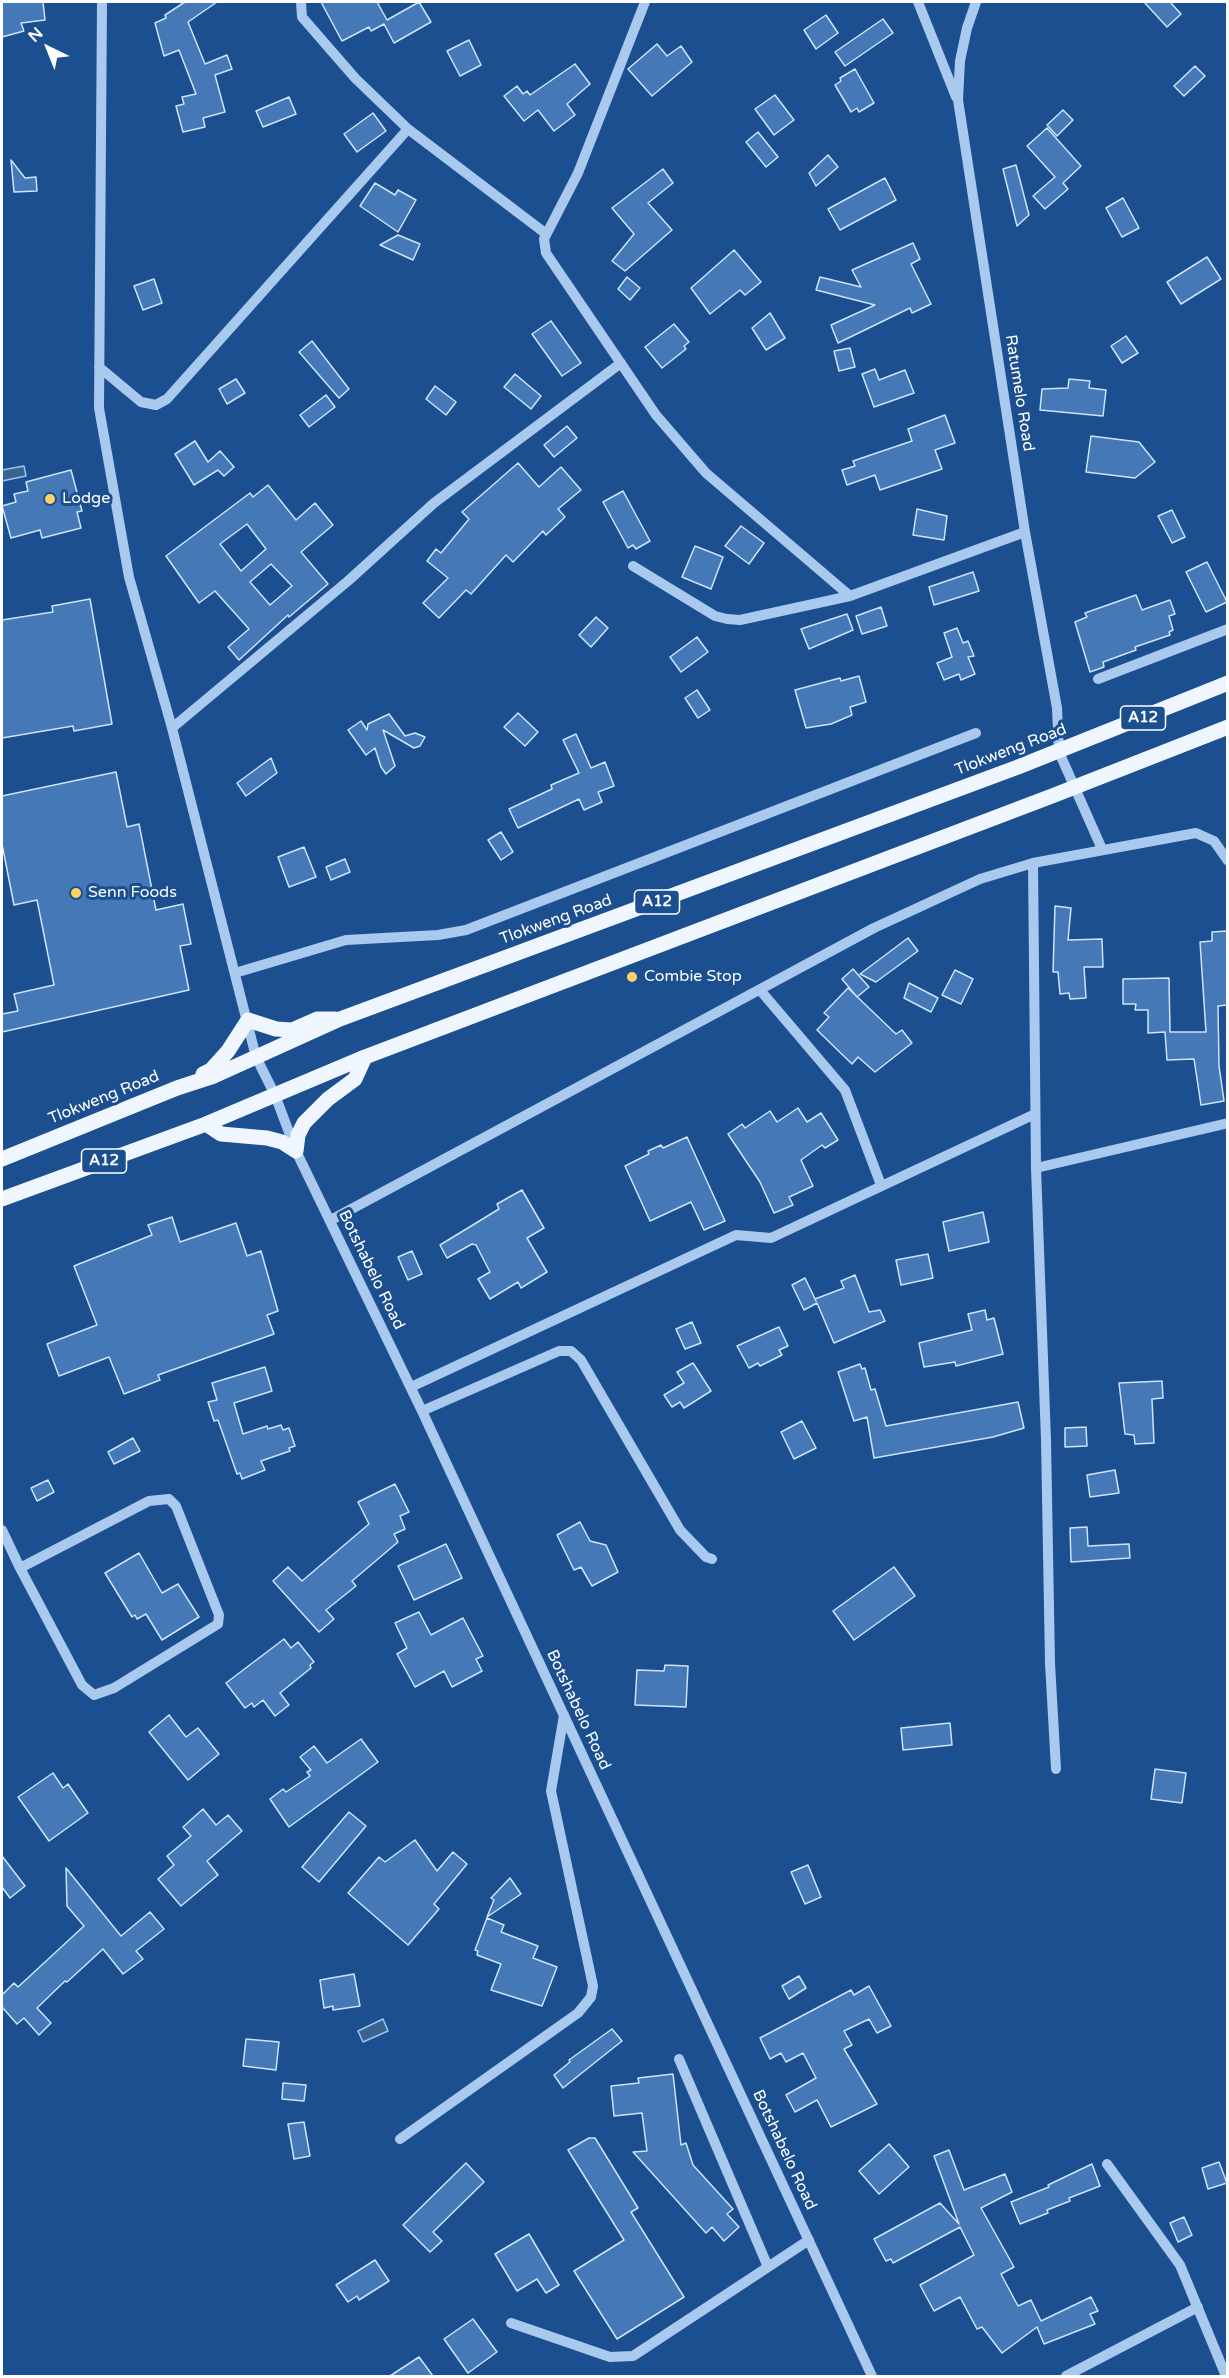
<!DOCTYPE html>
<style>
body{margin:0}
#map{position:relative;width:1229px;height:2378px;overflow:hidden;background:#1b4f8f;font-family:"Varela Round",sans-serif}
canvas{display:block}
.frame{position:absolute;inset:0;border:3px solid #fff;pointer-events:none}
.north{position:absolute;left:18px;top:18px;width:60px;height:60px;-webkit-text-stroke:4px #1b4f8f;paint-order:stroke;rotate:317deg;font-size:16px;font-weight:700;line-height:24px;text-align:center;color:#fff}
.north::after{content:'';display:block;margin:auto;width:21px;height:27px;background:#fff;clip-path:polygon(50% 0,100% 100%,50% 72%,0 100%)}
</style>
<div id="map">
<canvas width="1229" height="2378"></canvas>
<div class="frame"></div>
<div class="north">N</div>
</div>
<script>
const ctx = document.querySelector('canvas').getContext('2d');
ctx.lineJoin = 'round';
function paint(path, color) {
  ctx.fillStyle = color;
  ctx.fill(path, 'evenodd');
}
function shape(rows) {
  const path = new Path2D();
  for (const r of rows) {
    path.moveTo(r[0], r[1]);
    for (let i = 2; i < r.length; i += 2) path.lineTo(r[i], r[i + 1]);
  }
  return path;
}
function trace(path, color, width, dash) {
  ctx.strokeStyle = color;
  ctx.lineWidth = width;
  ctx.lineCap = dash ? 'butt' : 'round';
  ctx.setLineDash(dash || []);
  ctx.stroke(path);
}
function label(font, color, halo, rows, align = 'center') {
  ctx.font = font + ' "Varela Round",sans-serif';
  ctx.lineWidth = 6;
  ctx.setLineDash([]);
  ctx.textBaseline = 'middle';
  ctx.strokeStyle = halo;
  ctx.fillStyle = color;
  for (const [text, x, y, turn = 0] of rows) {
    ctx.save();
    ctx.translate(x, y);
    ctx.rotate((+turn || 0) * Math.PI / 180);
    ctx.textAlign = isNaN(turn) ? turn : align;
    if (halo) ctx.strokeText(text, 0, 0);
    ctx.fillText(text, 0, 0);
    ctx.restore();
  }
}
const water = shape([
 [24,466,26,476,2,481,2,470,24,466],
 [383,2019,388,2031,363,2042,358,2031,383,2019]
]);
paint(water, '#3c6290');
trace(water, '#9cc4f0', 1.5);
const building = shape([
 [2,2,43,2,45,20,21,23,24,31,2,37,2,2],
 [185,2,217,2,188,22,205,64,227,55,232,69,215,75,225,112,203,118,205,127,183,132,176,106,184,104,182,97,196,94,179,50,164,56,155,23,166,18,165,15,185,2],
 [321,2,377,2,387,20,419,2,431,22,394,43,384,24,371,31,369,27,342,41,321,2],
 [1144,2,1170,2,1181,14,1167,27,1144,2],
 [826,15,838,33,816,49,804,30,826,15],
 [883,19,893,33,845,66,835,52,883,19],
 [469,40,481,65,460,76,447,51,469,40],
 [657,44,667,56,681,46,692,62,652,96,628,69,657,44],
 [575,64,590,84,567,104,575,115,554,131,538,110,524,121,504,96,517,86,523,94,527,91,530,95,575,64],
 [1195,66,1205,76,1184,96,1174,86,1195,66],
 [855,69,874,103,859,112,857,108,851,112,835,85,841,81,840,78,855,69],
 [775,95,794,120,774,135,755,109,775,95],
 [289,97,296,114,263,127,256,111,289,97],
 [1063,110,1073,120,1057,136,1047,125,1063,110],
 [373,113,386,131,357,152,344,134,373,113],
 [1047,128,1081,166,1063,183,1068,189,1045,209,1033,196,1055,177,1027,146,1047,128],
 [758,132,778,157,766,167,746,142,758,132],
 [828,155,838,167,816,186,809,173,828,155],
 [11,160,25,178,36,177,37,191,14,192,11,160],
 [1016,165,1029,215,1017,226,1003,169,1016,165],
 [663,169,673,183,648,203,672,230,625,271,612,261,634,234,612,208,663,169],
 [885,178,896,200,840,230,828,209,885,178],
 [375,183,395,195,398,190,416,200,398,232,360,206,375,183],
 [1123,198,1139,228,1122,237,1106,208,1123,198],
 [398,235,420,244,413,260,380,245,398,235],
 [913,243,920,259,911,264,931,304,912,313,910,308,838,343,831,325,875,305,816,290,820,277,861,287,852,270,913,243],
 [734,250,761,282,745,295,740,290,710,314,691,288,734,250],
 [1207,257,1221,279,1181,304,1167,282,1207,257],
 [627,277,640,288,630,300,618,289,627,277],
 [154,279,162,303,143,310,134,286,154,279],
 [770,313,785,338,766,350,752,328,770,313],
 [551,321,581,363,562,376,532,334,551,321],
 [674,324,689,342,684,346,686,349,662,368,645,347,674,324],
 [1126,336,1138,353,1122,363,1111,346,1126,336],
 [312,341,349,389,339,398,299,352,312,341],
 [850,348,855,367,839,371,834,351,850,348],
 [875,369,879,380,905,370,914,393,874,407,862,374,875,369],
 [515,374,541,396,531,409,504,387,515,374],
 [236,379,245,393,227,404,219,389,236,379],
 [1069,379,1090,381,1089,388,1106,390,1103,416,1040,410,1042,389,1068,388,1069,379],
 [435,386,456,402,446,415,426,399,435,386],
 [326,395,335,407,309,427,300,415,326,395],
 [945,415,955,443,935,450,942,469,880,490,875,475,847,485,842,470,855,466,853,461,912,441,908,429,945,415],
 [567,426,577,438,554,457,544,445,567,426],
 [1091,436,1139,442,1155,462,1135,478,1086,472,1091,436],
 [195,441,208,462,220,451,234,467,224,476,218,470,194,485,175,454,195,441],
 [518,463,539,487,561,467,581,490,558,509,565,517,546,535,543,531,513,562,506,555,471,594,466,590,439,618,423,603,448,578,427,561,436,549,441,553,469,519,462,512,518,463],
 [71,470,82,511,77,512,81,528,42,538,40,530,11,538,2,506,16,502,14,494,28,491,26,482,71,470],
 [268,485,296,520,315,503,333,525,301,552,328,584,289,617,288,615,239,660,228,647,249,629,215,591,199,603,166,556,250,493,253,497,268,485],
 [247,524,266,549,241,571,220,544,247,524],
 [271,564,292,586,270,605,250,582,271,564],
 [623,491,650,541,636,549,633,545,628,548,603,502,623,491],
 [917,509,947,516,944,540,913,535,917,509],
 [1172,510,1185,537,1172,543,1158,516,1172,510],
 [741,526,764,543,749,564,725,546,741,526],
 [695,546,723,557,711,589,682,577,695,546],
 [1207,562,1227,602,1206,612,1186,572,1207,562],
 [973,572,979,591,934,605,929,587,973,572],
 [1136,595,1142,610,1170,600,1175,614,1169,616,1173,630,1169,632,1170,635,1135,647,1136,650,1103,662,1104,667,1090,672,1075,622,1087,617,1085,613,1136,595],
 [90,599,112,724,74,731,73,726,2,738,2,620,53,612,52,606,90,599],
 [881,607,887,626,862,634,856,616,881,607],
 [847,614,853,630,809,649,801,629,847,614],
 [596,617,608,628,591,647,579,635,596,617],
 [957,628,963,643,968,641,974,656,968,657,975,674,961,680,959,674,944,680,937,663,952,657,944,633,957,628],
 [697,637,708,652,681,672,670,657,697,637],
 [859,676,866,702,850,707,852,715,831,724,806,728,795,690,840,678,841,681,859,676],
 [697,690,710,710,698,718,685,698,697,690],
 [518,713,538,732,525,746,504,727,518,713],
 [389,714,405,736,415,733,425,737,420,746,414,748,383,730,395,766,386,774,381,767,375,748,366,755,348,730,361,721,367,730,368,724,389,714],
 [576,734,591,768,605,762,614,786,598,792,602,802,584,810,579,799,518,828,509,809,552,789,551,785,579,773,563,740,576,734],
 [271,758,277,773,246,796,237,783,271,758],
 [116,772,127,827,139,824,156,910,183,904,191,944,180,946,189,990,2,1032,2,1014,18,1011,14,994,54,985,37,900,14,905,2,844,2,796,116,772],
 [501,832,513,852,501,860,488,840,501,832],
 [304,847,316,877,289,887,278,857,304,847],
 [345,859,350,872,331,880,326,867,345,859],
 [1055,906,1071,908,1068,940,1102,939,1103,967,1084,967,1086,998,1070,999,1069,993,1060,994,1058,972,1053,972,1055,906],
 [1227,931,1227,1005,1218,1006,1219,1066,1224,1101,1201,1105,1194,1059,1167,1060,1165,1032,1148,1033,1148,1010,1135,1010,1136,1004,1123,1004,1123,979,1169,978,1170,1032,1206,1032,1200,942,1212,941,1212,932,1227,931],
 [908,938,918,951,876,982,860,974,908,938],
 [853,969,869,987,857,997,842,979,853,969],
 [955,970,973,979,961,1004,942,995,955,970],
 [909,983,938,998,931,1012,904,998,909,983],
 [848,988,896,1034,902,1030,912,1043,875,1072,858,1057,852,1064,817,1030,829,1017,824,1013,848,988],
 [798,1108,807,1122,821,1113,838,1140,825,1148,822,1145,801,1160,813,1186,789,1197,793,1205,774,1213,760,1182,728,1134,742,1124,745,1128,770,1111,777,1122,798,1108],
 [687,1137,725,1221,704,1230,691,1202,650,1221,625,1166,649,1154,648,1151,661,1145,663,1148,687,1137],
 [522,1190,544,1228,527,1238,547,1272,521,1288,518,1282,490,1299,478,1279,490,1272,476,1245,472,1244,447,1258,440,1245,499,1209,497,1204,522,1190],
 [983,1212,989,1242,949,1251,943,1222,983,1212],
 [172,1217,180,1242,236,1223,247,1256,261,1251,278,1311,267,1315,274,1334,158,1375,160,1380,124,1394,109,1357,59,1376,47,1344,97,1325,74,1266,152,1235,148,1225,172,1217],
 [412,1251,422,1274,408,1280,398,1257,412,1251],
 [928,1254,933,1278,901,1285,896,1260,928,1254],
 [855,1275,869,1312,880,1310,885,1321,834,1343,817,1303,804,1310,792,1285,805,1278,816,1301,815,1299,844,1288,841,1281,855,1275],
 [985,1310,987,1320,994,1318,1003,1354,956,1366,955,1362,924,1367,919,1343,972,1330,968,1314,985,1310],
 [692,1322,701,1343,685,1349,676,1329,692,1322],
 [779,1327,788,1346,779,1350,782,1355,760,1366,758,1363,749,1368,737,1346,779,1327],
 [693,1363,711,1391,684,1408,680,1402,672,1407,664,1395,684,1383,677,1372,693,1363],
 [860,1364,862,1369,865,1368,871,1390,875,1389,886,1426,1018,1402,1024,1428,993,1437,874,1458,867,1417,854,1421,838,1372,860,1364],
 [265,1367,272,1391,234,1403,243,1434,267,1426,268,1429,281,1425,283,1430,289,1428,295,1446,289,1448,290,1451,261,1461,265,1470,242,1479,240,1473,237,1474,218,1420,214,1421,208,1402,217,1400,212,1383,265,1367],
 [1162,1381,1163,1398,1152,1399,1154,1443,1135,1444,1134,1435,1125,1434,1119,1383,1162,1381],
 [802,1421,816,1448,794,1459,781,1432,802,1421],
 [1086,1427,1087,1446,1065,1447,1065,1428,1086,1427],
 [133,1438,140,1451,114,1464,108,1452,133,1438],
 [1115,1470,1119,1493,1090,1497,1087,1475,1115,1470],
 [48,1480,54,1492,37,1501,31,1488,48,1480],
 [395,1484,409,1512,400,1516,405,1529,394,1534,398,1542,352,1581,356,1586,326,1610,334,1619,319,1632,273,1581,288,1567,302,1581,369,1524,358,1502,395,1484],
 [580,1522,590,1541,606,1545,618,1572,592,1586,581,1567,574,1570,557,1535,580,1522],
 [1087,1527,1088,1546,1129,1544,1130,1558,1071,1562,1070,1528,1087,1527],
 [446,1544,462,1578,414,1600,398,1566,446,1544],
 [139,1553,162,1593,178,1584,199,1617,162,1640,146,1614,137,1619,135,1615,132,1617,105,1573,139,1553],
 [894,1567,915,1596,854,1640,833,1611,894,1567],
 [419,1612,431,1635,463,1618,483,1656,476,1659,482,1671,452,1687,444,1671,415,1687,397,1654,407,1648,395,1623,419,1612],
 [284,1639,291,1648,298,1642,314,1662,310,1665,311,1668,280,1693,289,1705,275,1716,263,1700,254,1707,252,1703,245,1708,226,1683,284,1639],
 [665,1665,688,1666,686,1707,635,1705,637,1670,664,1671,665,1665],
 [169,1715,186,1737,198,1728,219,1754,188,1780,149,1732,169,1715],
 [950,1723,952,1745,903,1750,901,1728,950,1723],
 [361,1739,378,1762,289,1827,270,1799,283,1789,286,1792,310,1776,307,1772,311,1770,300,1757,314,1746,327,1763,361,1739],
 [1155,1769,1186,1773,1182,1803,1151,1799,1155,1769],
 [53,1773,63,1788,68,1784,88,1813,49,1841,18,1797,53,1773],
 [203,1809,216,1825,228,1815,242,1831,207,1861,218,1875,181,1906,158,1879,174,1865,167,1856,191,1836,183,1827,203,1809],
 [349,1812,366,1826,319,1882,302,1867,349,1812],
 [415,1840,437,1871,453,1852,467,1864,434,1904,439,1909,408,1945,348,1893,379,1857,385,1862,415,1840],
 [2,1856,25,1886,10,1898,2,1887,2,1856],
 [808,1865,821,1897,805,1904,791,1872,808,1865],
 [66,1868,121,1936,150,1912,164,1929,136,1951,143,1959,123,1974,103,1949,67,1982,65,1981,37,2008,51,2023,39,2035,24,2018,17,2024,2,2007,2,1995,14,1983,18,1987,84,1926,67,1906,66,1868],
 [510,1878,521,1894,487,1917,494,1900,491,1898,510,1878],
 [487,1918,504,1925,501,1932,538,1946,533,1958,557,1967,542,2006,491,1990,501,1964,477,1955,478,1951,475,1950,487,1918],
 [354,1974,360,2006,333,2010,333,2006,324,2008,320,1980,354,1974],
 [799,1976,806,1988,789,1999,782,1986,799,1976],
 [869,1986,891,2026,877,2033,869,2019,844,2031,852,2045,844,2049,877,2104,831,2127,817,2100,795,2112,786,2095,816,2078,803,2053,786,2062,781,2053,770,2059,760,2038,851,1990,854,1995,869,1986],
 [612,2029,622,2041,563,2088,554,2075,570,2062,569,2060,612,2029],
 [246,2039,279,2042,276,2070,243,2066,246,2039],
 [673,2074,681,2145,686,2143,693,2165,733,2209,727,2214,739,2227,724,2241,712,2227,706,2233,633,2152,647,2151,642,2113,614,2116,611,2086,639,2083,638,2078,673,2074],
 [283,2083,306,2085,304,2101,282,2099,283,2083],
 [304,2122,310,2156,294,2159,288,2124,304,2122],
 [589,2138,595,2138,638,2208,631,2212,684,2297,617,2339,574,2271,624,2240,568,2150,589,2138],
 [889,2144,909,2167,879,2194,859,2171,889,2144],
 [949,2150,964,2190,1005,2174,1012,2192,981,2208,1014,2267,1001,2274,1018,2306,1031,2300,1041,2321,1091,2297,1098,2311,1090,2314,1095,2324,1044,2344,1037,2327,1002,2353,982,2327,977,2329,960,2297,934,2311,920,2285,974,2255,960,2227,893,2263,891,2259,886,2261,874,2239,940,2203,959,2224,934,2156,949,2150],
 [1219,2162,1227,2183,1208,2189,1202,2168,1219,2162],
 [466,2163,484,2182,433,2232,442,2241,430,2252,403,2225,466,2163],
 [1092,2164,1100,2186,1069,2198,1070,2201,1047,2210,1048,2213,1020,2224,1011,2202,1049,2187,1048,2185,1092,2164],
 [1184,2217,1192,2235,1178,2242,1170,2223,1184,2217],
 [529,2234,559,2285,546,2293,537,2279,517,2291,495,2254,529,2234],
 [375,2260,389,2281,359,2300,357,2296,348,2302,336,2285,375,2260],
 [473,2319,497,2352,468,2373,444,2339,473,2319],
 [419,2357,433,2376,390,2376,419,2357]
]);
paint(building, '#4478b7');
trace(building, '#cfe3fa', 1.5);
trace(shape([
 [102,2,99,408,129,577,172,728,256,1057,275,1095,296,1151,422,1411,872,2376],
 [301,2,302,17,355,78,408,129,545,233],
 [645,2,578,173,544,239,546,253,656,415,706,473,850,596,1025,532],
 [918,2,956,97],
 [976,2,967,28,960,61,958,100,1025,532,1057,708,1059,752,1102,849],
 [99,367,141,402,156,405,167,399,408,129],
 [633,566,715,616,727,619,740,620,850,596],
 [1098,679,1228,629],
 [172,728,348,581,434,503,621,363],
 [1033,863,1036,1168,1046,1440,1050,1663,1056,1769],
 [235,973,346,940,438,935,466,930,976,733],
 [760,990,845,1090,881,1185],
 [1036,1168,1228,1123],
 [331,1220,874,928,980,879,1033,863,1196,833,1214,841,1228,861],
 [411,1387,736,1235,771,1238,1035,1114],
 [422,1411,559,1351,571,1351,581,1360,680,1530,706,1557,712,1559],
 [2,1530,20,1568,82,1685,94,1695,114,1688,218,1624,219,1615,176,1506,169,1499,149,1501,20,1568],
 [679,2059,768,2267],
 [400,2139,578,2013,591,1997,593,1986,551,1791,564,1715],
 [1107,2164,1180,2265,1226,2376],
 [511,2323,610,2357,633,2356,809,2240],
 [1066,2376,1198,2307]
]), '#a9c9ee', 10);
trace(shape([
 [203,1074,211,1070,228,1051,248,1020,276,1029,292,1030,317,1019,335,1019],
 [206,1124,221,1134,267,1138,282,1142,296,1151,298,1135,304,1123,328,1099,355,1079,365,1057],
 [2,1159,177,1088,214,1076,340,1019,1018,767,1228,683],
 [2,1199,206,1124,365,1057,1052,796,1228,727]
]), '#f0f6ff', 15);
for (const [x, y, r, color] of [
 [50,499,6,"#ffd166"],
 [76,893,6,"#ffd166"],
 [632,977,6,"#ffd166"]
]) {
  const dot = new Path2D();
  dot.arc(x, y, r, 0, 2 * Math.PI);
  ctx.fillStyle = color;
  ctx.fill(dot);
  trace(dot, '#1b4f8f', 2);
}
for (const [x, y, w] of [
 [1143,718,45],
 [657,902,45],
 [104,1161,45]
]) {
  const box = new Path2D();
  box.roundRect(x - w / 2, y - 12, w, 24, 4.5);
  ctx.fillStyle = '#1b4f8f';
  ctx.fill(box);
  trace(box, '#fff', 1.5);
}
label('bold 15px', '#fff', null, [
 ["A12",1143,718],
 ["A12",657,902],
 ["A12",104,1161]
]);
label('16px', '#fff', '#1b4f8f', [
 ["Ratumelo Road",1019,393,81],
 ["Tlokweng Road",1011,750,-21],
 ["Tlokweng Road",556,920,-20],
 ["Tlokweng Road",104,1098,-22],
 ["Botshabelo Road",371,1270,64],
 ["Botshabelo Road",578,1710,65],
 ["Botshabelo Road",784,2150,65]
]);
label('16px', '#fff', '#1b4f8f', [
 ["Lodge",62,499],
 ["Senn Foods",88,893],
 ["Combie Stop",644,977]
], 'left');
</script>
